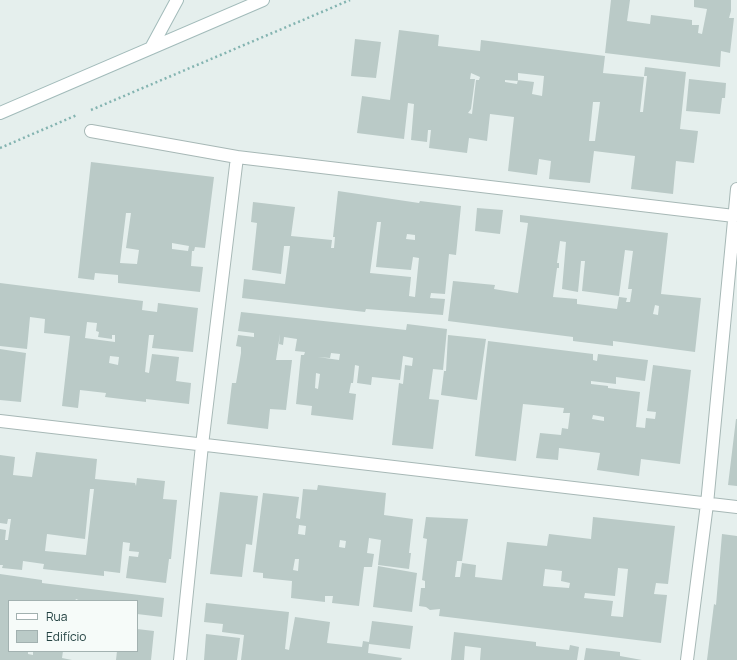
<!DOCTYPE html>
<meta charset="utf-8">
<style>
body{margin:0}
#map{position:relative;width:737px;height:660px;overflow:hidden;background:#e5efed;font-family:Manrope,sans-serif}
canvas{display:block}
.legend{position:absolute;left:8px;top:600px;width:130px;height:52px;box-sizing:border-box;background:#f6fbf9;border:1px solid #a2b1b0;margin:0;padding:5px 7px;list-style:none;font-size:12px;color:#234242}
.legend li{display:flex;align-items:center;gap:8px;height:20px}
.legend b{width:20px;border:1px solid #a2b1b0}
</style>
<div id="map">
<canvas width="737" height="660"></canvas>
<ul class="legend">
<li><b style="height:5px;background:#fff"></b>Rua</li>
<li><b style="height:11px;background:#bacac7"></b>Edifício</li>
</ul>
</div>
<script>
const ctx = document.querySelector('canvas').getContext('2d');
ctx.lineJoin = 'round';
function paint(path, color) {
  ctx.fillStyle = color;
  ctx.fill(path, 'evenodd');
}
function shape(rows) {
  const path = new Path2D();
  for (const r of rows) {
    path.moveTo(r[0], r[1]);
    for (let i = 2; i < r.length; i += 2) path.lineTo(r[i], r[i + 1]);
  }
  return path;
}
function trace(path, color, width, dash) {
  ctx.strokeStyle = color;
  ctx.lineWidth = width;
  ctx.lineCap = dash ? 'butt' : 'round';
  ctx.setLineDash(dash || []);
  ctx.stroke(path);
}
paint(shape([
 [611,0,630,0,627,21,650,24,651,15,692,20,692,25,699,25,698,33,702,34,707,9,694,7,694,0,731,0,731,11,729,18,734,18,730,53,721,51,720,67,605,53],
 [399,30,439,35,438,46,480,51,481,40,605,56,603,73,644,77,640,112,643,112,647,76,644,76,645,67,686,72,680,129,698,131,694,163,676,161,673,194,631,189,635,156,594,151,590,183,549,179,551,161,539,159,537,175,508,171,514,117,490,114,487,141,469,138,467,153,429,148,431,130,428,130,427,142,411,140,414,104,408,103,404,139,357,133,362,96,390,100],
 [471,73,480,77,479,80,476,80,472,114,468,113,471,109,475,79,470,79],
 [518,73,544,76,542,96,532,94,534,82,518,80,517,84,505,82,505,80,518,81],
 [593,102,600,102,595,141,589,141],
 [355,39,381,42,376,78,351,76],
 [689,79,726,83,725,98,722,98,720,114,686,111],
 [91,162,214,177,205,248,195,247,194,251,192,251,191,266,203,267,200,292,118,283,118,275,95,273,94,280,78,278],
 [126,213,131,213,126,248,139,250,137,264,120,263],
 [172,243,189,246,188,251,172,249],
 [338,191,419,203,420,201,461,206,456,255,449,254,445,294,431,293,430,298,445,299,443,315,366,309,365,312,242,298,244,279,285,284,290,246,284,246,281,274,252,270,257,223,251,222,253,202,295,207,291,236,332,240,331,248,334,248,335,237,333,237],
 [377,222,381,222,376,267,411,270,413,257,419,258,415,297,409,296,411,277,370,273],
 [407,234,415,235,415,240,406,239],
 [477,208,503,210,500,234,475,231],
 [520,215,668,233,661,294,701,298,695,352,613,341,613,346,573,341,573,337,448,321,453,281,495,285,494,289,518,293,528,223,520,222],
 [560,241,566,242,562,289,578,292,581,261,585,261,582,291,619,296,625,250,633,251,628,289,632,289,630,302,626,302,627,298,619,297,617,309,577,304,577,299,553,297,557,268,559,268,559,263,557,263],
 [655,305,659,306,658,315,653,314],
 [0,283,143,301,142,310,157,312,158,303,198,308,193,352,152,348,154,335,149,335,145,372,149,373,152,354,179,357,176,381,191,383,189,404,146,399,146,402,105,397,106,393,80,390,78,408,62,406,70,336,44,333,45,319,30,317,27,349,0,346],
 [87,322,97,323,96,331,99,332,98,337,112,339,112,335,115,335,115,342,85,338],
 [110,356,119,357,118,365,109,363],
 [241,312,406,330,407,324,447,329,443,370,433,369,429,399,439,400,433,449,392,445,399,383,403,384,405,365,412,366,413,358,403,356,400,380,372,377,371,385,357,383,359,366,355,365,353,383,351,383,349,393,356,394,353,420,311,415,312,406,296,404,301,355,304,355,305,352,295,351,297,339,284,337,283,345,279,344,280,334,276,360,292,360,286,410,270,409,268,429,227,424,232,383,236,383,241,353,241,347,236,346,238,335,254,337,254,333,238,331],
 [331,353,340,354,339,360,318,357,330,358],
 [316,373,320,374,318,389,315,388],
 [448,335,486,339,477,400,441,395,444,371,446,371],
 [488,341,593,354,593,360,597,361,598,354,648,360,645,381,616,377,616,384,591,381,591,384,608,386,608,388,640,392,636,427,645,428,646,418,655,419,656,412,647,411,653,365,691,370,680,464,641,459,639,476,597,470,600,453,559,448,558,460,536,458,540,433,561,435,562,428,568,429,570,413,563,413,564,408,523,404,516,461,475,456],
 [593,415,604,417,604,421,592,419],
 [0,349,26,353,21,402,0,400],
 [736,419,737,419,737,486,728,485],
 [36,452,97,459,95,479,135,483,136,486,137,478,165,481,163,499,177,500,171,559,169,559,166,583,126,578,129,556,138,557,139,552,129,551,130,543,123,542,120,573,104,571,104,576,43,569,44,564,23,561,22,570,2,568,3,565,0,565,0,529,6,530,5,540,8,540,11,519,8,519,7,524,0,523,0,455,15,457,13,475,32,477],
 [90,489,94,489,86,555,45,551,47,534,85,539],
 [318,485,386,493,384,515,413,519,409,553,411,553,409,569,378,565,381,540,369,538,367,553,374,554,372,567,364,567,359,606,332,603,333,596,325,596,325,602,291,598,292,581,263,578,263,573,253,572,263,493,299,497,296,518,300,519,303,489,317,490],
 [299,525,306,526,305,535,298,534],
 [340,540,346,541,345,548,339,547],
 [295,559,299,559,298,571,293,570],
 [220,492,258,496,252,545,246,544,242,577,210,574],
 [426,517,468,519,462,561,457,561,455,577,460,577,462,563,476,565,475,577,502,580,507,542,547,546,549,534,591,539,593,517,675,526,668,584,656,583,654,594,667,595,661,643,439,616,440,609,430,610,426,607,419,606,421,588,425,588,425,581,422,580,427,539,423,538],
 [618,568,628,569,623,617,611,616,613,601,584,598,585,593,615,596],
 [545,569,562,571,561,581,570,583,569,588,543,586],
 [722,534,737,536,737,660,707,660,714,604,716,605],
 [378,566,417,573,412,612,373,607],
 [0,574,42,580,42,583,164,598,162,617,137,614,137,601,81,601,76,599,75,601,9,601,9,651,28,651,28,654,33,655,33,651,63,651,62,658,72,660,0,660],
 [206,603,289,612,285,649,289,650,295,617,330,622,327,643,362,647,363,641,369,642,372,621,413,626,410,649,369,644,368,653,402,658,401,660,241,660,244,635,222,632,223,624,204,622],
 [137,629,154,631,151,660,116,660,117,651,137,651],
 [454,632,536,642,536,646,569,650,570,645,579,647,577,660,480,660,481,648,465,646,464,660,451,660],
 [206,634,240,638,237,660,204,660],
 [586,648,620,652,620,656,642,660,584,660]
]), '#bacac7');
const street = shape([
 [91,131,237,157,202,445,180,660],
 [237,157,734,216],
 [0,421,737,507],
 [687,660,707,504,737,189]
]);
const secondary = shape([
 [151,48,177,0],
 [0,113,263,0]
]);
trace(street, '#a7b8b6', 14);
trace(secondary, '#a2bbba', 14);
trace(shape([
 [91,110,350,0],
 [0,148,77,115]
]), '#84b4b1', 2.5, [2, 3]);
trace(street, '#fff', 12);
trace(secondary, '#fff', 12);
</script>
